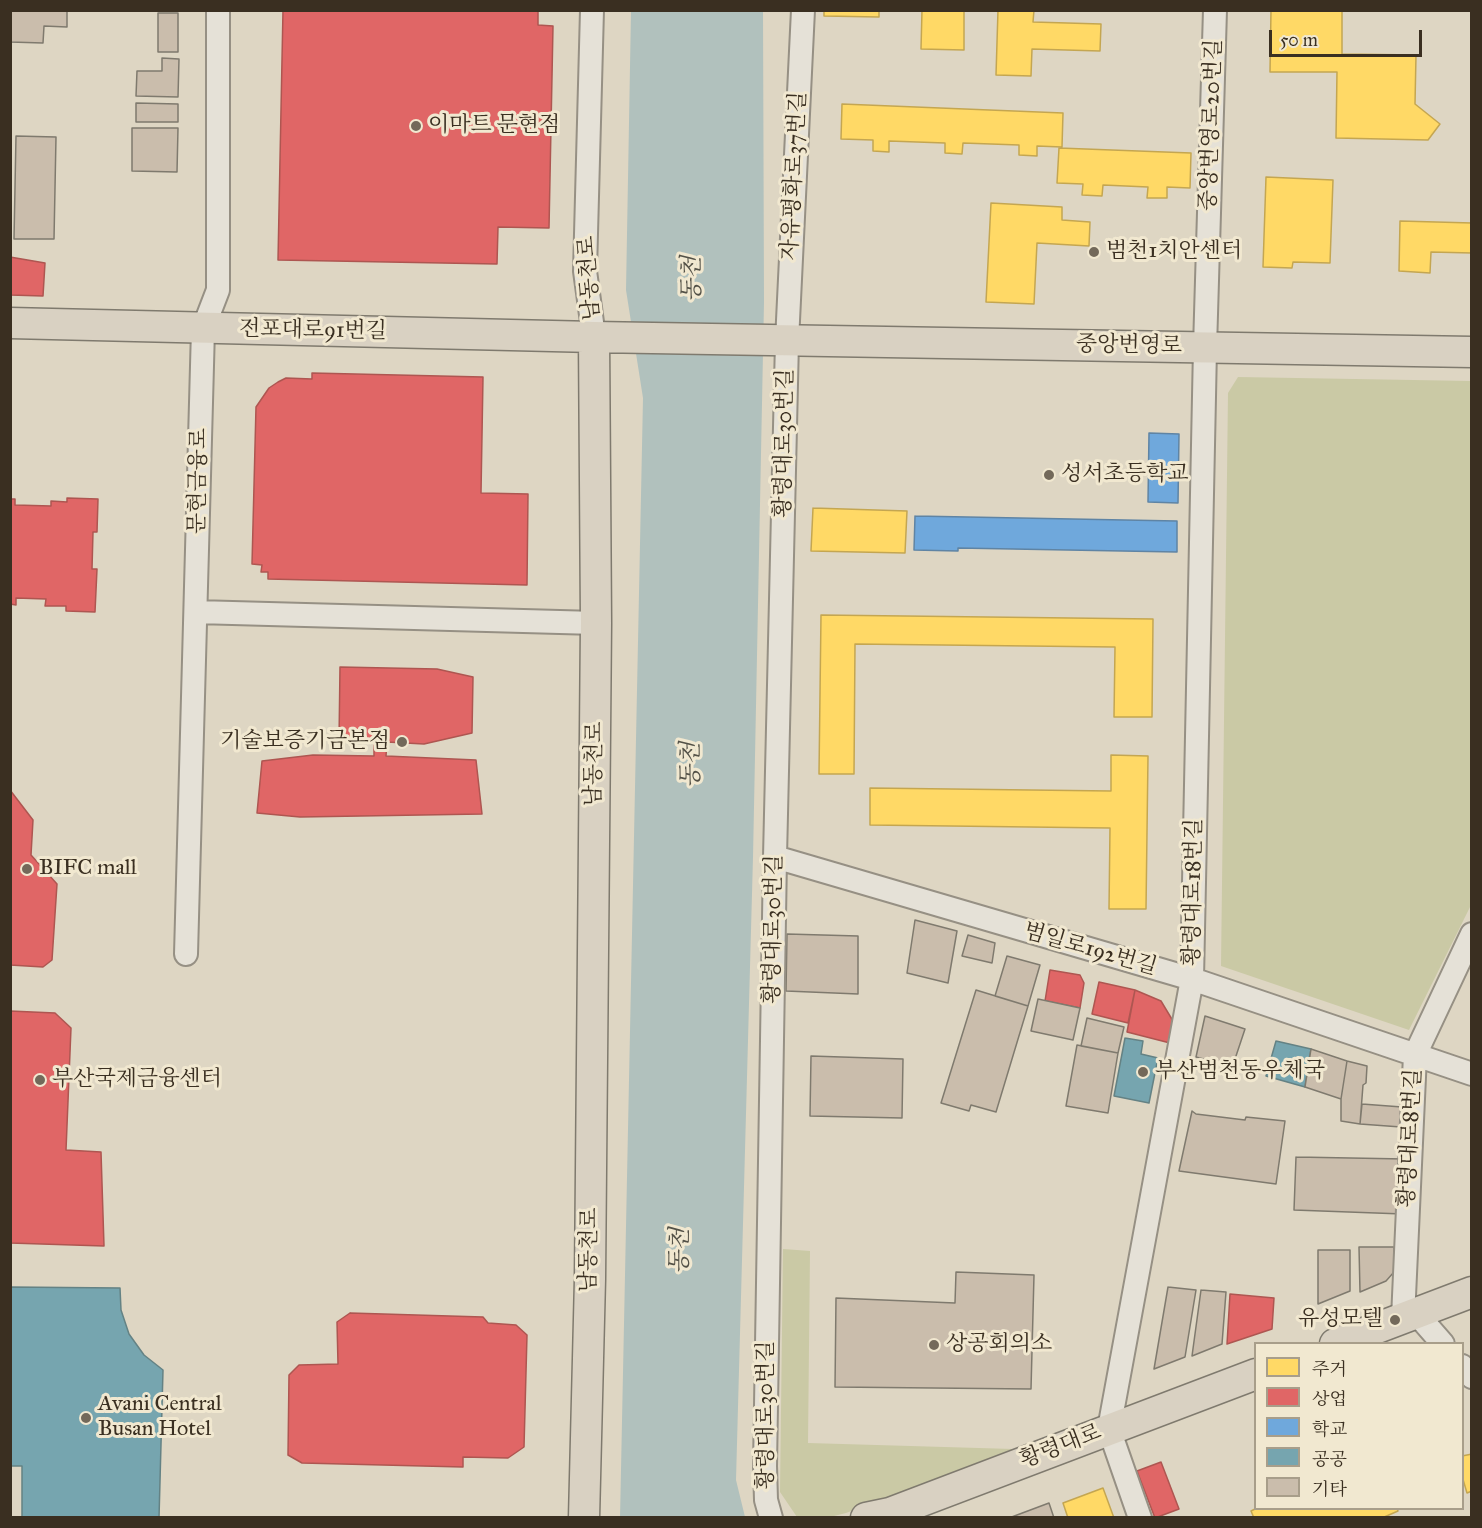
<!DOCTYPE html>
<meta charset="utf-8">
<style>
body{margin:0}
#map{position:relative;width:1482px;height:1528px;overflow:hidden;background:#ded6c3;font-family:"IM FELL Great Primer","Noto Serif KR",serif}
canvas{display:block}
.frame{position:absolute;inset:0;border:12px solid #3a2f21;pointer-events:none}
.legend{position:absolute;left:1254px;top:1342px;width:210px;height:168px;box-sizing:border-box;background:#f1e8d0;border:2px solid #a89e8a;margin:0;padding:8px 10px;list-style:none;font-size:18px;color:#3a2f21}
.legend li{display:flex;align-items:center;gap:12px;height:30px}
.legend b{width:30px;border:2px solid #a89e8a}
.scale{position:absolute;left:1269px;top:30px;width:153px;height:27px;box-sizing:border-box;border:3px solid #3a2f21;border-top:0;padding-left:8px;font-size:18px;line-height:21px;white-space:nowrap;color:#3a2f21;-webkit-text-stroke:4px #f1e8d0;paint-order:stroke}
</style>
<div id="map">
<canvas width="1482" height="1528"></canvas>
<div class="frame"></div>
<ul class="legend">
<li><b style="height:16px;background:#ffd966"></b>주거</li>
<li><b style="height:16px;background:#e06666"></b>상업</li>
<li><b style="height:16px;background:#6fa8dc"></b>학교</li>
<li><b style="height:16px;background:#76a5af"></b>공공</li>
<li><b style="height:16px;background:#cabdac"></b>기타</li>
</ul>
<div class="scale">50 m</div>
</div>
<script>
const ctx = document.querySelector('canvas').getContext('2d');
ctx.lineJoin = 'round';
function paint(path, color) {
  ctx.fillStyle = color;
  ctx.fill(path, 'evenodd');
}
function shape(rows) {
  const path = new Path2D();
  for (const r of rows) {
    path.moveTo(r[0], r[1]);
    for (let i = 2; i < r.length; i += 2) path.lineTo(r[i], r[i + 1]);
  }
  return path;
}
function trace(path, color, width, dash) {
  ctx.strokeStyle = color;
  ctx.lineWidth = width;
  ctx.lineCap = dash ? 'butt' : 'round';
  ctx.setLineDash(dash || []);
  ctx.stroke(path);
}
function label(font, color, halo, rows, align = 'center') {
  ctx.font = font + ' "IM FELL Great Primer","Noto Serif KR",serif';
  ctx.lineWidth = 6;
  ctx.setLineDash([]);
  ctx.textBaseline = 'middle';
  ctx.strokeStyle = halo;
  ctx.fillStyle = color;
  for (const [text, x, y, turn = 0] of rows) {
    ctx.save();
    ctx.translate(x, y);
    ctx.rotate((+turn || 0) * Math.PI / 180);
    ctx.textAlign = isNaN(turn) ? turn : align;
    if (halo) ctx.strokeText(text, 0, 0);
    ctx.fillText(text, 0, 0);
    ctx.restore();
  }
}
paint(shape([
 [1238,377,1471,381,1471,905,1409,1030,1221,966,1228,393],
 [783,1249,810,1251,808,1443,1013,1449,846,1513,830,1517,797,1517,780,1492]
]), '#cac9a5');
paint(shape([
 [631,11,763,11,764,302,753,857,736,1480,745,1517,620,1518,643,398,626,290]
]), '#b1c1bd');
const homes = shape([
 [824,10,879,10,879,17,824,16,824,10],
 [922,10,964,10,964,50,921,49,922,10],
 [998,10,1034,10,1033,22,1101,24,1100,51,1032,49,1031,76,996,75,998,10],
 [1271,10,1342,10,1342,54,1416,55,1415,104,1440,124,1428,140,1336,138,1337,72,1270,72,1271,10],
 [842,104,1063,113,1062,147,1037,146,1037,156,1019,155,1019,145,963,143,962,154,945,153,945,143,889,141,889,152,873,151,873,140,841,139,842,104],
 [1059,148,1191,153,1190,188,1167,187,1167,198,1147,198,1148,187,1103,185,1102,196,1082,195,1083,184,1057,183,1059,148],
 [1266,177,1333,180,1330,263,1293,262,1292,268,1263,267,1266,177],
 [991,203,1062,207,1062,220,1090,222,1089,246,1037,243,1034,304,986,302,991,203],
 [1400,221,1472,223,1472,253,1431,252,1430,273,1399,271,1400,221],
 [813,508,907,511,905,553,811,551,813,508],
 [821,615,1153,619,1152,717,1114,717,1115,647,855,644,854,774,819,774,821,615],
 [1111,755,1148,756,1146,909,1109,909,1110,828,870,825,870,788,1111,791,1111,755],
 [1472,1454,1472,1491,1467,1493,1462,1476,1462,1456,1472,1454],
 [1103,1488,1114,1518,1068,1518,1063,1503,1103,1488],
 [1257,1508,1397,1508,1398,1511,1382,1518,1254,1518,1251,1511,1257,1508]
]);
paint(homes, '#ffd966');
trace(homes, '#c4a651', 1.5);
const shops = shape([
 [283,10,538,10,538,25,553,26,549,228,498,227,497,264,278,260,283,10],
 [10,257,45,263,43,296,10,295,10,257],
 [312,373,483,377,481,493,528,494,527,585,268,579,268,572,261,572,262,565,252,564,256,407,269,388,278,382,286,378,312,379,312,373],
 [67,498,98,499,97,532,93,532,92,569,97,569,95,612,66,611,66,606,45,606,46,599,16,598,16,605,10,604,10,499,15,499,15,505,51,506,51,501,67,502,67,498],
 [340,667,437,669,473,677,472,733,424,744,387,742,386,756,476,760,482,814,300,817,257,813,262,761,313,755,374,756,374,742,339,741,340,667],
 [10,790,33,820,31,855,57,884,52,960,43,967,10,965,10,790],
 [1050,970,1080,975,1084,983,1080,1008,1045,1001,1050,970],
 [1099,982,1135,990,1128,1023,1092,1014,1099,982],
 [1135,990,1161,1001,1173,1021,1170,1043,1127,1032,1135,990],
 [10,1011,55,1013,71,1028,66,1150,101,1152,104,1246,10,1243,10,1011],
 [1230,1294,1274,1298,1272,1329,1227,1344,1230,1294],
 [350,1313,483,1317,488,1323,516,1325,527,1335,524,1447,508,1458,463,1457,463,1467,302,1463,288,1455,289,1375,299,1365,338,1364,337,1322,350,1313],
 [1161,1462,1179,1509,1155,1518,1137,1471,1161,1462]
]);
paint(shops, '#e06666');
trace(shops, '#ae5651', 1.5);
const schools = shape([
 [1149,433,1179,434,1178,503,1148,502,1149,433],
 [915,516,1177,521,1177,552,958,548,958,551,914,550,915,516]
]);
paint(schools, '#6fa8dc');
trace(schools, '#5f84a4', 1.5);
const public = shape([
 [1125,1038,1143,1041,1141,1054,1158,1058,1149,1103,1114,1096,1125,1038],
 [1276,1041,1311,1049,1305,1087,1266,1076,1276,1041],
 [10,1287,120,1288,121,1310,129,1334,144,1355,163,1370,159,1518,22,1518,22,1466,10,1466,10,1287]
]);
paint(public, '#76a5af');
trace(public, '#648284', 1.5);
const building = shape([
 [10,10,67,10,67,27,44,26,43,43,10,42,10,10],
 [158,13,178,13,178,52,158,52,158,13],
 [162,58,179,59,178,97,136,96,137,71,162,71,162,58],
 [136,103,178,104,178,122,136,122,136,103],
 [132,128,178,128,177,172,132,171,132,128],
 [16,136,56,137,54,239,14,239,16,136],
 [915,920,957,931,948,983,907,973,915,920],
 [787,934,858,936,858,994,786,991,787,934],
 [968,935,995,943,992,963,962,956,968,935],
 [1007,956,1040,965,1028,1006,995,996,1007,956],
 [976,990,1028,1006,996,1112,971,1105,969,1111,941,1103,976,990],
 [1038,999,1080,1008,1073,1040,1031,1031,1038,999],
 [1205,1016,1245,1029,1233,1065,1229,1066,1196,1057,1205,1016],
 [1087,1018,1124,1027,1118,1053,1081,1046,1087,1018],
 [1077,1045,1118,1053,1108,1113,1066,1106,1077,1045],
 [1311,1049,1347,1061,1341,1099,1305,1087,1311,1049],
 [811,1056,903,1059,902,1118,810,1116,811,1056],
 [1347,1061,1367,1066,1366,1083,1363,1085,1360,1124,1341,1121,1341,1099,1347,1061],
 [1362,1104,1402,1107,1401,1127,1360,1124,1362,1104],
 [1192,1111,1196,1114,1245,1120,1246,1117,1285,1121,1276,1184,1179,1171,1192,1111],
 [1296,1157,1405,1159,1403,1214,1294,1210,1296,1157],
 [1359,1247,1394,1247,1394,1272,1386,1281,1360,1292,1359,1247],
 [1318,1250,1350,1250,1350,1291,1318,1304,1318,1250],
 [956,1272,1034,1275,1031,1389,835,1387,836,1298,955,1303,956,1272],
 [1168,1287,1196,1290,1185,1357,1154,1369,1168,1287],
 [1201,1290,1226,1292,1222,1344,1192,1356,1201,1290],
 [1049,1503,1054,1518,1009,1518,1049,1503]
]);
paint(building, '#cabdac');
trace(building, '#7f7a6e', 1.5);
const minor = shape([
 [592,10,585,271,594,337],
 [196,612,596,623],
 [775,857,1192,979,1472,1074],
 [186,954,203,329,218,290,218,10],
 [1416,1313,1443,1344],
 [1403,1318,1415,1055,1472,934],
 [1462,1366,1472,1377],
 [771,1518,766,1500,765,1466,775,857,787,341,803,10],
 [1140,1518,1109,1429,1192,979,1205,348,1215,10]
]);
const major = shape([
 [10,323,594,337,1472,352],
 [1335,1344,1472,1292],
 [584,1518,590,1279,596,623,594,337],
 [866,1518,890,1513,1256,1374]
]);
trace(minor, '#969084', 26);
trace(major, '#7f7a6e', 33);
trace(minor, '#e5e1d7', 22);
trace(major, '#d9d1c2', 30);
for (const [x, y, r, color] of [
 [416,126,6,"#73695a"],
 [1094,252,6,"#73695a"],
 [1049,475,6,"#73695a"],
 [402,742,6,"#73695a"],
 [27,869,6,"#73695a"],
 [1143,1072,6,"#73695a"],
 [40,1080,6,"#73695a"],
 [1395,1320,6,"#73695a"],
 [934,1345,6,"#73695a"],
 [86,1418,6,"#73695a"]
]) {
  const dot = new Path2D();
  dot.arc(x, y, r, 0, 2 * Math.PI);
  ctx.fillStyle = color;
  ctx.fill(dot);
  trace(dot, '#f1e8d0', 2);
}
label('22px', '#3a2f21', '#f1e8d0', [
 ["중앙번영로20번길",1212,125,-88],
 ["자유평화로37번길",795,176,-87],
 ["남동천로",590,278,-94],
 ["전포대로91번길",313,331,1],
 ["중앙번영로",1129,346,1],
 ["황령대로30번길",785,443,-89],
 ["문현금융로",199,481,-89],
 ["남동천로",595,764,-89],
 ["황령대로18번길",1194,892,-89],
 ["황령대로30번길",774,929,-89],
 ["범일로192번길",1090,950,16],
 ["황령대로8번길",1411,1138,-87],
 ["남동천로",590,1250,-89],
 ["황령대로30번길",767,1415,-90],
 ["황령대로",1061,1447,-21]
]);
label('22px', '#3a2f21', '#f1e8d0', [
 ["이마트 문현점",428,126],
 ["범천1치안센터",1106,252],
 ["성서초등학교",1061,475],
 ["기술보증기금본점",390,742,"right"],
 ["BIFC mall",39,869],
 ["부산범천동우체국",1155,1072],
 ["부산국제금융센터",52,1080],
 ["유성모텔",1383,1320,"right"],
 ["상공회의소",946,1345],
 ["Avani Central",98,1405],
 ["Busan Hotel",98,1430]
], 'left');
label('italic 24px', '#535147', '#f1e8d0', [
 ["동천",693,279,-90],
 ["동천",692,765,-90],
 ["동천",681,1251,-89]
]);
</script>
